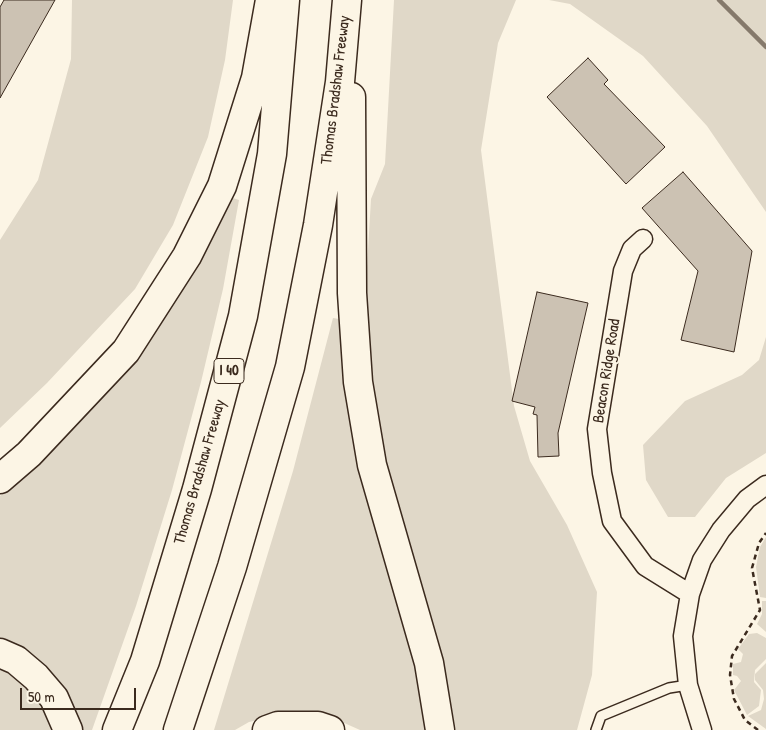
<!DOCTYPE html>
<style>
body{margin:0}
#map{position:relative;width:766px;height:730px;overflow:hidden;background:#fcf5e5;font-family:"Patrick Hand",sans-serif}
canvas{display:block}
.scale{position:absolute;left:20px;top:688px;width:116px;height:22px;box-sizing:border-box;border:2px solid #3b2a1e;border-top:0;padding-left:6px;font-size:15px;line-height:18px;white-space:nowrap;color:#3b2a1e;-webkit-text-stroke:4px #fcf5e5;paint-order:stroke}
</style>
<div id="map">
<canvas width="766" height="730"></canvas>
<div class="scale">50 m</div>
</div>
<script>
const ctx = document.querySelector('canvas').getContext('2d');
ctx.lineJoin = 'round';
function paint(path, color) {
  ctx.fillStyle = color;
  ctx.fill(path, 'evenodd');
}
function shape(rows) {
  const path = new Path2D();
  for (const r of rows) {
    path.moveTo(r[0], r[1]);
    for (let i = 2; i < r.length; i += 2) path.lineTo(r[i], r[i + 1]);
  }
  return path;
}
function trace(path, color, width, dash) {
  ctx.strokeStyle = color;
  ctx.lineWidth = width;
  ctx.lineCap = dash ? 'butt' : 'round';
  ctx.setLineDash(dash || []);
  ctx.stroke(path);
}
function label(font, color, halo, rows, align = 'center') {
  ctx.font = font + ' "Patrick Hand",sans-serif';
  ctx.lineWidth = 4;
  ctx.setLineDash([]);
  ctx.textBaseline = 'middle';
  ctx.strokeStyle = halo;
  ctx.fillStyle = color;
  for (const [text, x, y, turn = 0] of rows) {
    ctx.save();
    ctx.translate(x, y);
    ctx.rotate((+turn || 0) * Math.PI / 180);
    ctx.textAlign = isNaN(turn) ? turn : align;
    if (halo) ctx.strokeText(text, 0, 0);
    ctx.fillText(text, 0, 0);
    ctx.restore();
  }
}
paint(shape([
 [72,0,233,0,225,60,208,137,173,225,135,289,47,383,0,428,0,240,38,180,71,59],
 [394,0,516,0,498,43,481,150,514,406,530,461,567,525,597,592,592,675,577,730,456,730,439,648,407,547,371,408,364,319,371,199,385,164],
 [549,0,766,0,766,212,707,126,643,56,570,4],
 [227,196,239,200,223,289,201,382,172,490,136,606,92,730,81,730,0,645,0,496,100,397,150,339,192,271],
 [333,318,345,320,430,730,360,730,333,718,296,712,249,722,235,730,214,730,293,471],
 [766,337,766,453,726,478,695,517,668,517,646,480,643,445,685,401,742,375,759,360],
 [766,537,766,598,760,597,756,567,760,547],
 [762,601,766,601,766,632,757,624,762,614],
 [757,633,766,638,766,659,755,670,754,682,761,690,759,706,747,715,734,690,741,681,737,676,733,675,733,664,741,662,743,654,738,649,749,634],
 [766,663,766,729,748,716,761,710,764,699,763,690,755,680,755,674],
 [0,666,6,668,24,684,46,709,58,730,0,730]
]), '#e0d8c8');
trace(shape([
 [719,0,766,47]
]), '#85796b', 4.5);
const building = shape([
 [4,0,55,0,0,98,0,7,4,0],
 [588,58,608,80,604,84,665,147,626,184,547,97,588,58],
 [683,172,752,251,734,352,681,340,698,271,642,208,683,172],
 [537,292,588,303,558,433,559,456,538,457,537,415,533,414,535,407,512,401,537,292]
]);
paint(building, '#ccc2b3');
trace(building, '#3b2a1e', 1);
const service = shape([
 [596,730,601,716,669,688,688,685]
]);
const minor = shape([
 [643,239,632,249,623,271,597,429,602,473,612,521,645,566,690,594],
 [702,730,688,685,683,636,690,594,702,560,721,530,747,499,766,485]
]);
const motorway = shape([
 [351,97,352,293,358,382,372,465,429,663,440,730],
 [0,479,29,454,126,351,187,256,222,186,256,78,270,0],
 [0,653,16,660,36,677,54,698,68,730],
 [117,730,145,661,197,489,243,316,272,154,285,0],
 [178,730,232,567,290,367,318,225,340,82,347,0],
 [267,730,278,726,318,726,330,730]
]);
trace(service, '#3b2a1e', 12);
trace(minor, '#3b2a1e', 21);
trace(motorway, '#3b2a1e', 31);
trace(shape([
 [758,730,745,720,734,699,730,675,732,656,760,610,752,568,759,543,766,533]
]), '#3b2a1e', 2.5, [5, 4]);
trace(service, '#fcf5e5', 9);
trace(minor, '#fcf5e5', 18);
trace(motorway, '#fcf5e5', 28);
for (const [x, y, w] of [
 [229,371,30]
]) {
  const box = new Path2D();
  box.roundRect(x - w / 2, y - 12.5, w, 25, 4);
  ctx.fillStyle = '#fcf5e5';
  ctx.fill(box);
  trace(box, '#3b2a1e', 1);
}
label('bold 15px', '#3b2a1e', null, [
 ["I 40",229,371]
]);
label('16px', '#3b2a1e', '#fcf5e5', [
 ["Thomas Bradshaw Freeway",336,90,-83],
 ["Beacon Ridge Road",607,371,-81],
 ["Thomas Bradshaw Freeway",200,472,-74]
]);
</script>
